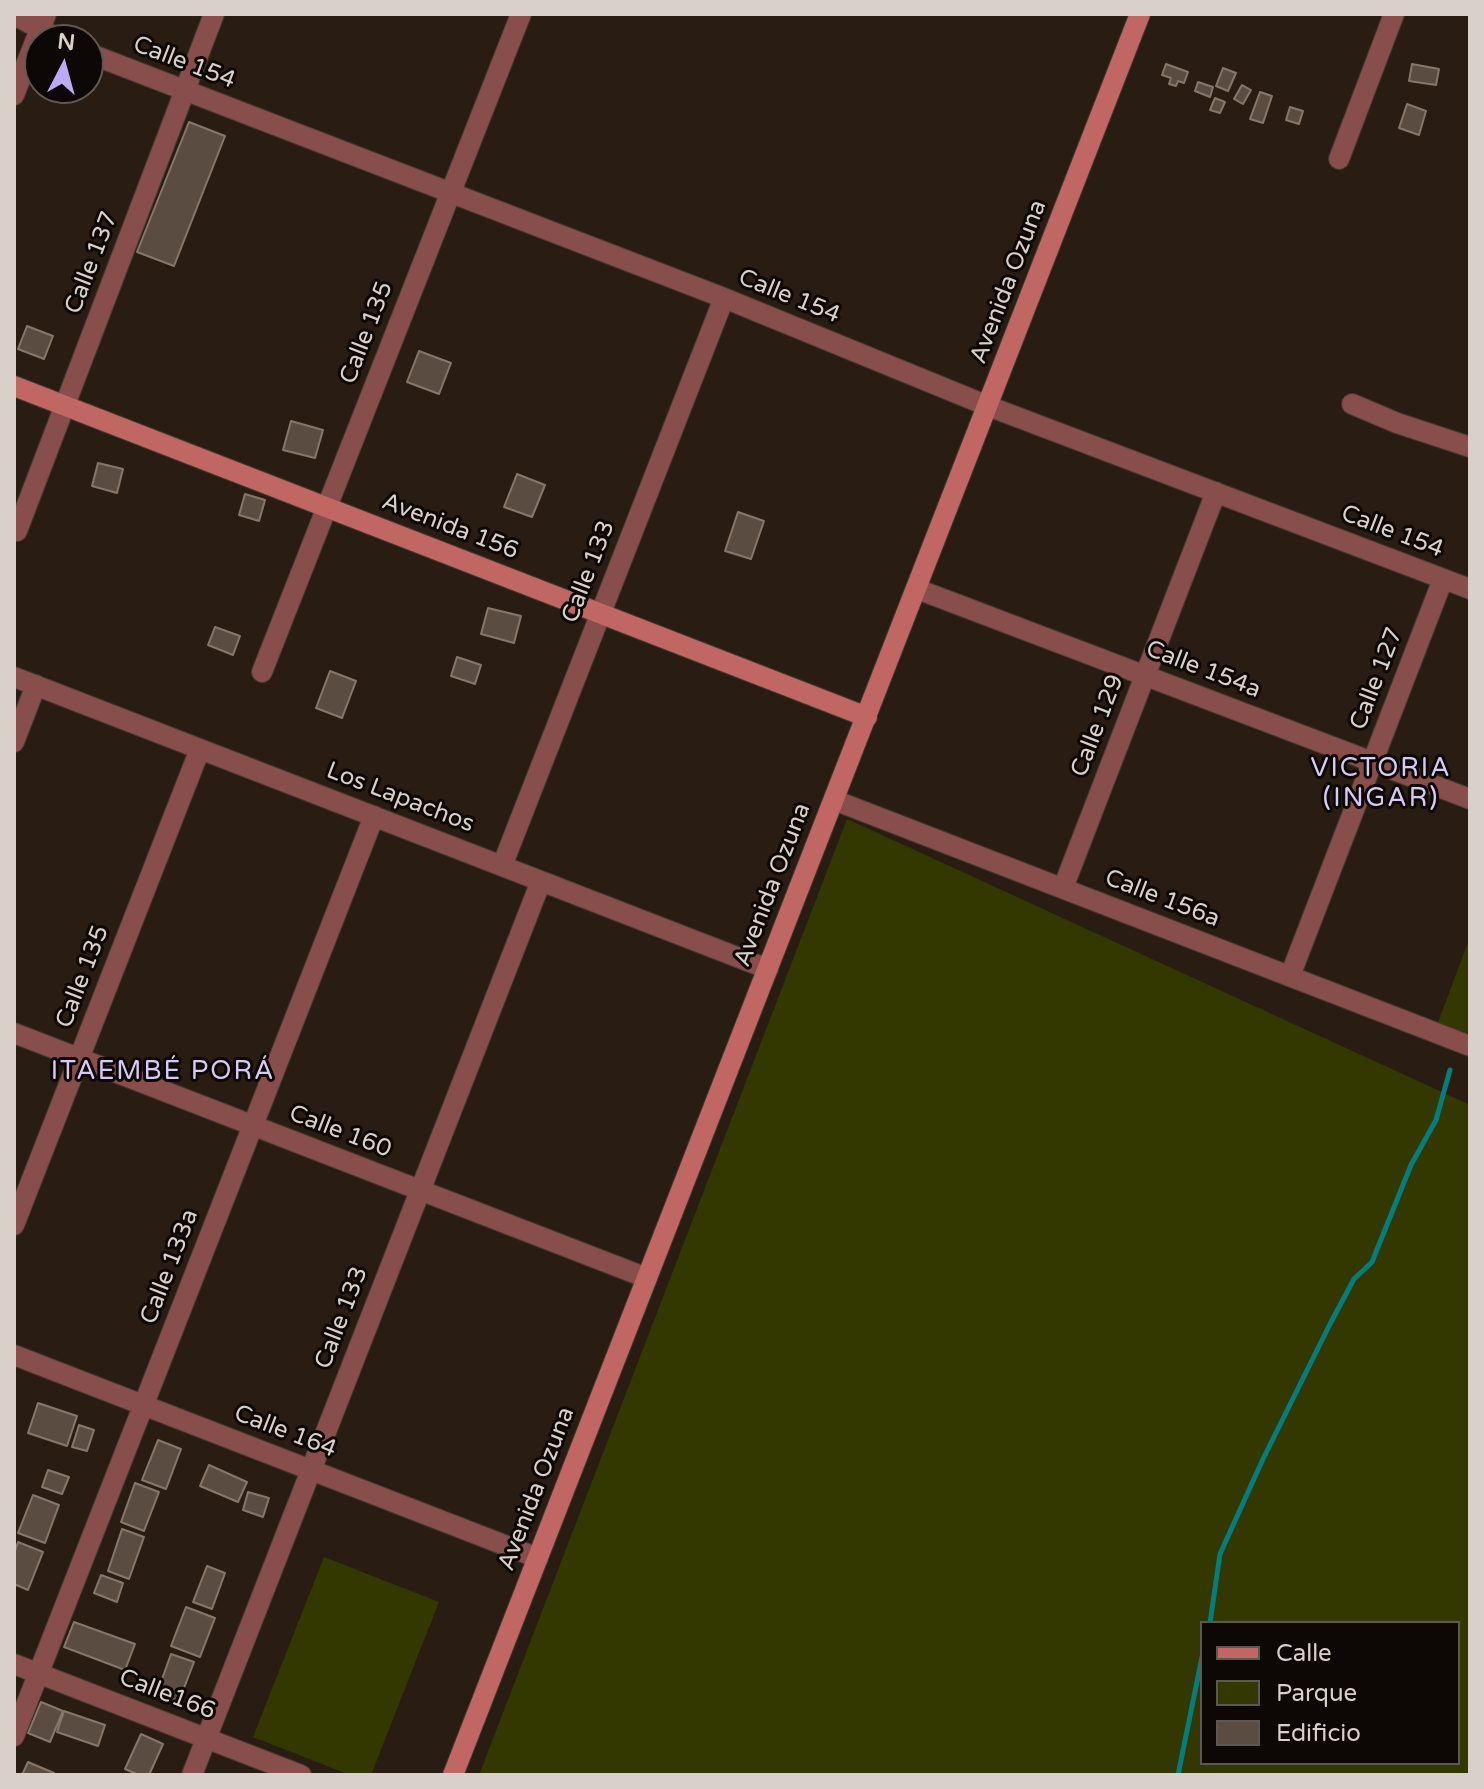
<!DOCTYPE html>
<meta charset="utf-8">
<style>
body{margin:0}
#map{position:relative;width:1484px;height:1789px;overflow:hidden;background:#291c12;font-family:"Varela Round",sans-serif}
canvas{display:block}
.frame{position:absolute;inset:0;border:16px solid #d8d0c9;pointer-events:none}
.legend{position:absolute;left:1200px;top:1621px;width:260px;height:144px;box-sizing:border-box;background:#0d0805;border:2px solid #5e5853;margin:0;padding:10px 14px;list-style:none;font-size:24px;color:#d8d0c9}
.legend li{display:flex;align-items:center;gap:16px;height:40px}
.legend b{width:40px;border:2px solid #5e5853}
.north{position:absolute;left:24px;top:24px;width:80px;height:80px;box-sizing:border-box;background:#0d0805;border:2px solid #5e5853;border-radius:50%;rotate:6deg;font-size:22px;font-weight:700;line-height:32px;text-align:center;color:#d8d0c9}
.north::after{content:'';display:block;margin:auto;width:28px;height:36px;background:#bea9f5;clip-path:polygon(50% 0,100% 100%,50% 72%,0 100%)}
</style>
<div id="map">
<canvas width="1484" height="1789"></canvas>
<div class="frame"></div>
<ul class="legend">
<li><b style="height:10px;background:#c16763"></b>Calle</li>
<li><b style="height:22px;background:#333801"></b>Parque</li>
<li><b style="height:22px;background:#5a4c41"></b>Edificio</li>
</ul>
<div class="north">N</div>
</div>
<script>
const ctx = document.querySelector('canvas').getContext('2d');
ctx.lineJoin = 'round';
function paint(path, color) {
  ctx.fillStyle = color;
  ctx.fill(path, 'evenodd');
}
function shape(rows) {
  const path = new Path2D();
  for (const r of rows) {
    path.moveTo(r[0], r[1]);
    for (let i = 2; i < r.length; i += 2) path.lineTo(r[i], r[i + 1]);
  }
  return path;
}
function trace(path, color, width, dash) {
  ctx.strokeStyle = color;
  ctx.lineWidth = width;
  ctx.lineCap = dash ? 'butt' : 'round';
  ctx.setLineDash(dash || []);
  ctx.stroke(path);
}
function label(font, color, halo, rows, align = 'center') {
  ctx.font = font + ' "Varela Round",sans-serif';
  ctx.lineWidth = 6;
  ctx.setLineDash([]);
  ctx.textBaseline = 'middle';
  ctx.strokeStyle = halo;
  ctx.fillStyle = color;
  for (const [text, x, y, turn = 0] of rows) {
    ctx.save();
    ctx.translate(x, y);
    ctx.rotate((+turn || 0) * Math.PI / 180);
    ctx.textAlign = isNaN(turn) ? turn : align;
    if (halo) ctx.strokeText(text, 0, 0);
    ctx.fillText(text, 0, 0);
    ctx.restore();
  }
}
paint(shape([
 [847,819,1470,1105,1470,1775,479,1775],
 [1202,1623,1458,1623,1458,1763,1202,1763],
 [1470,937,1470,1037,1437,1025],
 [324,1557,439,1602,371,1775,350,1775,253,1737]
]), '#333801');
trace(shape([
 [1210,1623,1220,1554,1263,1459,1330,1324,1354,1279,1372,1262,1411,1165,1436,1120,1450,1070],
 [1178,1775,1202,1657]
]), '#067c7c', 5);
const building = shape([
 [1166,64,1188,72,1184,83,1178,81,1176,86,1169,84,1171,78,1162,75,1166,64],
 [1412,64,1439,69,1436,85,1409,81,1412,64],
 [1223,68,1236,73,1228,91,1216,86,1223,68],
 [1198,82,1213,87,1210,97,1195,91,1198,82],
 [1242,85,1251,90,1243,104,1234,99,1242,85],
 [1260,92,1272,96,1263,123,1250,119,1260,92],
 [1215,98,1225,102,1220,113,1210,110,1215,98],
 [1407,104,1426,111,1419,135,1399,128,1407,104],
 [1290,107,1303,111,1299,124,1286,120,1290,107],
 [189,122,225,136,174,266,137,252,189,122],
 [27,326,53,336,44,359,18,349,27,326],
 [419,351,451,363,439,394,407,382,419,351],
 [291,421,323,430,315,458,283,450,291,421],
 [98,463,123,469,117,493,92,486,98,463],
 [517,474,545,485,532,517,504,507,517,474],
 [245,494,265,500,259,521,239,515,245,494],
 [738,512,764,521,751,559,725,551,738,512],
 [488,608,521,616,514,643,481,634,488,608],
 [215,627,240,636,233,655,208,645,215,627],
 [457,657,481,665,475,684,451,676,457,657],
 [330,671,356,681,342,718,316,708,330,671],
 [38,1403,77,1416,67,1446,28,1433,38,1403],
 [79,1425,94,1430,87,1451,72,1447,79,1425],
 [158,1440,181,1449,166,1489,142,1480,158,1440],
 [209,1465,247,1482,238,1502,200,1486,209,1465],
 [48,1470,69,1477,62,1494,42,1487,48,1470],
 [135,1483,159,1492,144,1531,121,1522,135,1483],
 [248,1492,269,1498,263,1517,243,1510,248,1492],
 [33,1495,59,1505,45,1543,18,1533,33,1495],
 [122,1529,144,1537,129,1579,108,1571,122,1529],
 [18,1542,43,1552,28,1590,14,1584,14,1554,18,1542],
 [207,1566,225,1573,212,1609,193,1602,207,1566],
 [101,1575,123,1583,117,1602,94,1593,101,1575],
 [186,1607,215,1618,200,1657,171,1646,186,1607],
 [74,1622,135,1644,125,1670,64,1647,74,1622],
 [171,1654,194,1662,179,1701,157,1693,171,1654],
 [41,1702,63,1711,50,1742,28,1733,41,1702],
 [64,1711,105,1725,98,1746,57,1732,64,1711],
 [141,1734,163,1744,149,1775,139,1775,125,1769,141,1734],
 [28,1762,54,1773,53,1775,22,1775,28,1762]
]);
paint(building, '#5a4c41');
trace(building, '#86776b', 2);
const street = shape([
 [14,15,61,40],
 [88,53,724,298,988,406,1470,589],
 [14,95,46,14],
 [1339,159,1394,14],
 [1352,404,1397,423,1470,447],
 [17,531,214,14],
 [917,589,1470,799],
 [262,672,521,14],
 [14,677,768,969],
 [14,742,36,685],
 [834,800,1470,1046],
 [502,866,724,298],
 [1063,888,1216,492],
 [1290,976,1443,579],
 [14,1033,647,1278],
 [14,1225,200,749],
 [14,1355,538,1558],
 [14,1664,301,1775],
 [14,1736,374,816],
 [192,1775,541,881]
]);
const secondary = shape([
 [14,386,867,717],
 [453,1775,1140,14]
]);
trace(street, '#45392f', 22);
trace(secondary, '#45392f', 22);
trace(street, '#874e4b', 20);
trace(secondary, '#c16763', 20);
label('24px', '#d8d0c9', '#0d0805', [
 ["Calle 154",184,63,21],
 ["Calle 137",92,263,-69],
 ["Avenida Ozuna",1009,282,-69],
 ["Calle 154",789,297,22],
 ["Calle 135",367,333,-69],
 ["Avenida 156",450,527,21],
 ["Calle 154",1392,532,21],
 ["Calle 133",589,572,-69],
 ["Calle 154a",1203,670,21],
 ["Calle 127",1377,679,-69],
 ["Calle 129",1098,726,-69],
 ["Los Lapachos",400,798,21],
 ["Avenida Ozuna",773,885,-69],
 ["Calle 156a",1162,899,21],
 ["Calle 135",83,977,-69],
 ["Calle 160",340,1132,21],
 ["Calle 133a",170,1267,-69],
 ["Calle 133",342,1318,-69],
 ["Calle 164",285,1432,21],
 ["Avenida Ozuna",537,1489,-69],
 ["Calle166",167,1695,21]
]);
ctx.letterSpacing = '2px';
label('26px', '#d5cbf6', '#0d0805', [
 ["VICTORIA",1381,769],
 ["(INGAR)",1381,799],
 ["ITAEMBÉ PORÁ",163,1072]
]);
ctx.letterSpacing = '0px';
</script>
